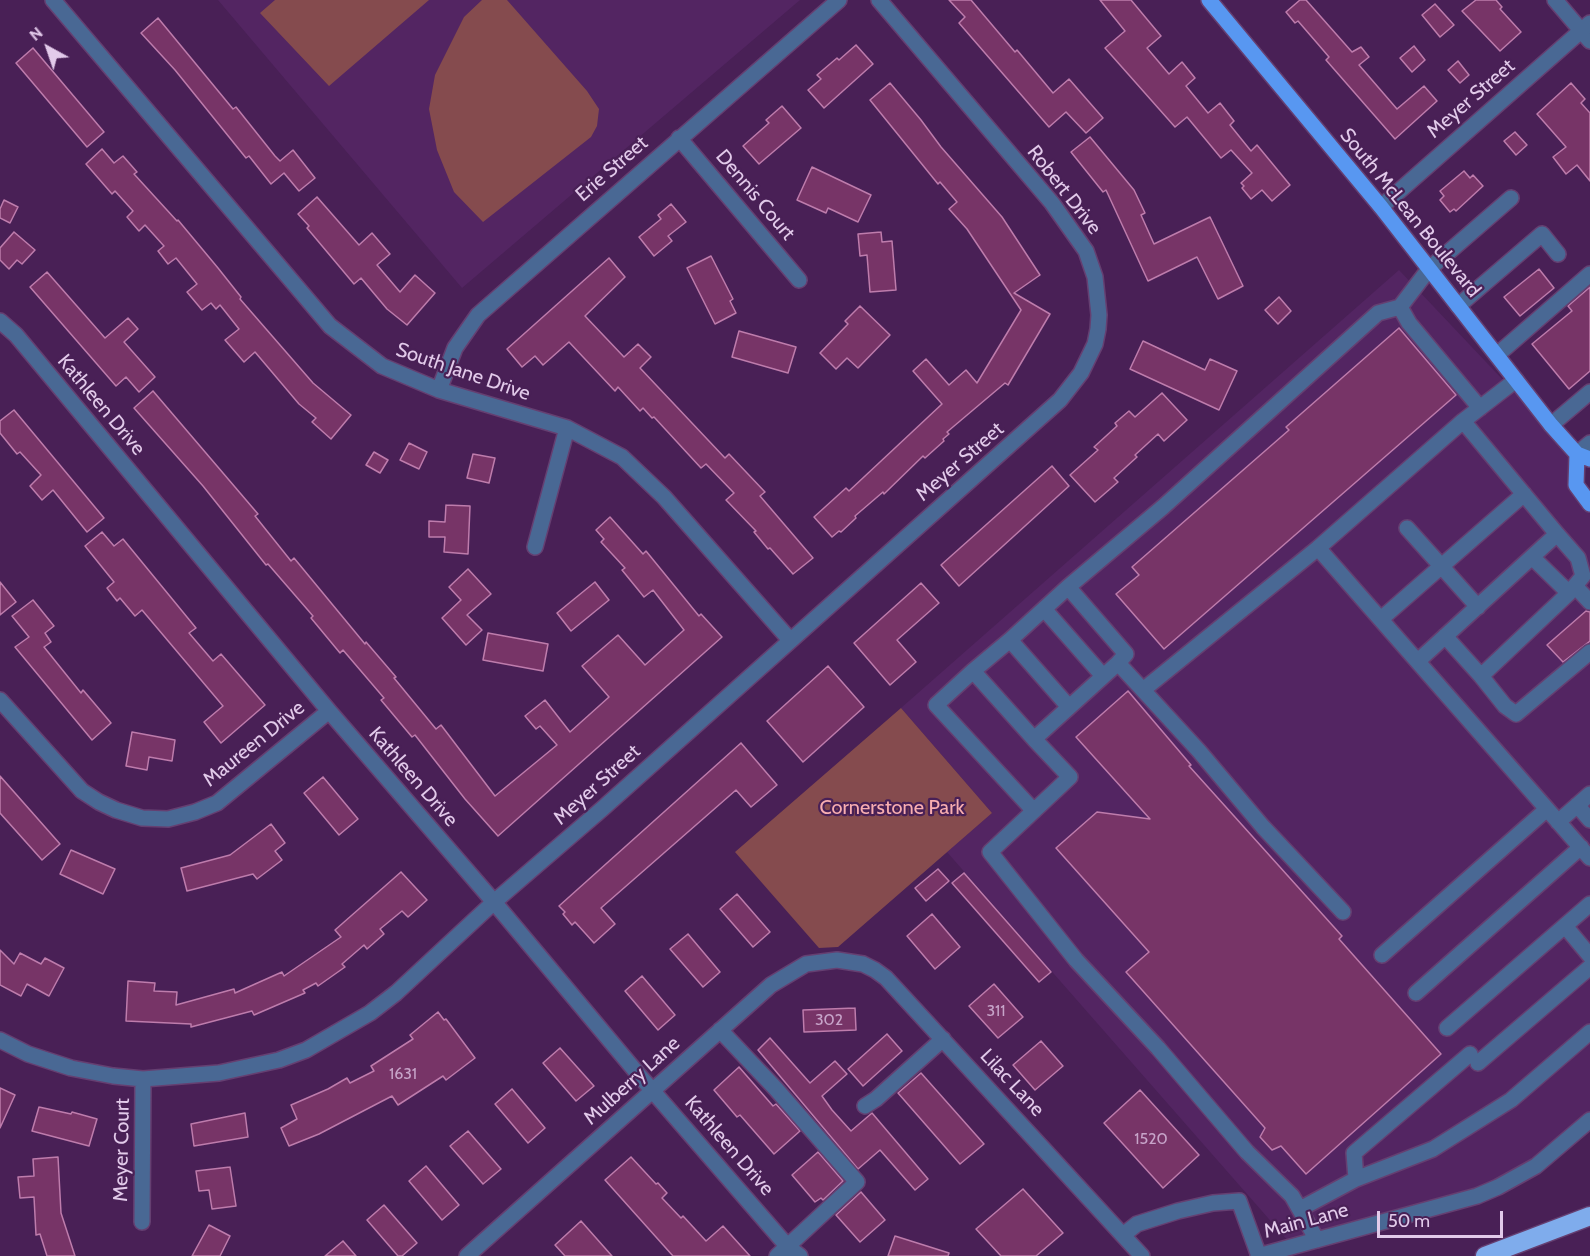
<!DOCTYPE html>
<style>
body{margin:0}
#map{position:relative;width:1590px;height:1256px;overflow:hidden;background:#492056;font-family:Cabin,sans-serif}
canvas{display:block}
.north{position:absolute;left:18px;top:18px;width:60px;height:60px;-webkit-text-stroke:4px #492056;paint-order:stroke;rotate:320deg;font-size:16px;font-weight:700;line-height:24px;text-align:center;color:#e2caea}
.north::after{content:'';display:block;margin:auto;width:21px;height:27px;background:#e2caea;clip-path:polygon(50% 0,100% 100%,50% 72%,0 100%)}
.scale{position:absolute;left:1377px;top:1211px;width:126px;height:27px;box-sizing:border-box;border:3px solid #e2caea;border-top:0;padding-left:8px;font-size:18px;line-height:21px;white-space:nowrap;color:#e2caea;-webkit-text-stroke:4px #492056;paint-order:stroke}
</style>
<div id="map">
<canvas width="1590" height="1256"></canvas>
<div class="north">N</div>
<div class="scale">50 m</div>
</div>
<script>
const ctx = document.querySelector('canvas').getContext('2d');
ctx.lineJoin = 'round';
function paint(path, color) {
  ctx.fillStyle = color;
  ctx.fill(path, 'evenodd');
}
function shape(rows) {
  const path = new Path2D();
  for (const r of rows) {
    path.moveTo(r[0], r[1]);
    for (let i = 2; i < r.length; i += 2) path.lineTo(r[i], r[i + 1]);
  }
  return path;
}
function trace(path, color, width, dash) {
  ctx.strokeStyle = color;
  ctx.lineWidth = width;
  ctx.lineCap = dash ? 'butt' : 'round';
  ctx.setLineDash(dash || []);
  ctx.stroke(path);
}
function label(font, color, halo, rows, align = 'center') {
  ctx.font = font + ' Cabin,sans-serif';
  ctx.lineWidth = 4.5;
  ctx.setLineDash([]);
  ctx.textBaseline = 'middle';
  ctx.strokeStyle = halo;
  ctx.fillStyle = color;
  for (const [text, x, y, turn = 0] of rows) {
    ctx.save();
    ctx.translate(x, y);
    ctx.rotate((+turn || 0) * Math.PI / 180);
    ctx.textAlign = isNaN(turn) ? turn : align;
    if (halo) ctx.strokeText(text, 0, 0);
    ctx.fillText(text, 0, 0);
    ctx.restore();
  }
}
paint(shape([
 [218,0,800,0,462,288],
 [1399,270,1573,454,1590,509,1590,1114,1557,1144,1490,1186,1290,1243,947,852,992,813,901,708]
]), '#532562');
paint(shape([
 [275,0,429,0,329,86,260,13],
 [482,0,507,0,587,91,599,109,597,126,591,137,483,222,454,192,437,150,429,109,435,75,464,17],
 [901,708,992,813,838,947,819,948,735,852]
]), '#854b4e');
const building = shape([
 [949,0,971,0,1015,52,1017,50,1053,93,1069,79,1103,118,1086,133,1066,112,1049,127,959,23,965,17,949,0],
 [1100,0,1131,0,1161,36,1147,48,1169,74,1182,62,1195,78,1186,86,1208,113,1220,103,1234,121,1230,125,1251,151,1257,145,1290,185,1272,201,1262,190,1251,199,1242,188,1244,186,1241,183,1252,173,1231,150,1221,158,1187,117,1175,127,1105,48,1125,31,1100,0],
 [1300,0,1306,0,1352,52,1361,47,1369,57,1359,65,1397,109,1424,86,1437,101,1395,139,1326,60,1329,57,1317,43,1298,21,1295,23,1286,12,1300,0],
 [1476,0,1496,0,1502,7,1500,9,1521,32,1500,51,1462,11,1476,0],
 [1435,4,1454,25,1440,37,1422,15,1435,4],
 [158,18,233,109,236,107,275,156,280,161,293,150,315,178,299,191,284,173,271,184,249,156,246,158,175,70,141,33,158,18],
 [856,45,873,64,824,108,808,90,821,79,817,75,837,58,839,60,856,45],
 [1414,46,1425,60,1412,72,1400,58,1414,46],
 [33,48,104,132,87,147,16,63,33,48],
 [1458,61,1469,75,1460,83,1448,70,1458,61],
 [890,83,921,120,941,147,1002,217,1040,275,1014,293,1050,314,1008,385,1005,383,947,432,949,434,943,439,944,441,925,458,923,456,884,494,883,492,855,516,856,518,841,532,839,531,832,537,814,517,846,488,849,491,942,404,913,371,926,359,949,385,966,370,977,383,1021,310,967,229,949,209,957,202,940,182,938,184,870,100,890,83],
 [1571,83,1585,99,1581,103,1590,113,1590,181,1577,165,1566,174,1553,157,1566,147,1537,114,1571,83],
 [782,106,801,128,759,164,743,146,769,123,766,120,782,106],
 [1515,132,1527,145,1516,155,1504,141,1515,132],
 [1090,137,1134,190,1145,213,1141,215,1154,244,1210,217,1243,286,1218,299,1197,257,1148,281,1106,190,1103,192,1071,152,1090,137],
 [102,149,114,163,123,156,137,172,134,174,177,221,178,220,218,268,241,297,240,299,313,383,351,415,331,439,312,422,316,418,299,404,255,352,244,362,225,340,239,329,220,305,216,309,211,303,202,310,187,292,197,284,176,258,168,264,158,251,164,246,145,225,139,231,127,217,133,211,115,191,112,194,86,164,102,149],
 [812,167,871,195,858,222,828,208,826,213,797,200,812,167],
 [1464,171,1470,178,1473,175,1483,186,1456,211,1454,209,1450,212,1440,200,1444,196,1440,191,1464,171],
 [317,197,359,245,372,233,390,254,377,265,400,292,415,275,435,293,407,325,387,309,361,278,354,284,307,228,309,226,298,214,317,197],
 [4,200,18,207,10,223,0,218,0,209,4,200],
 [671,204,686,222,668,236,672,241,654,256,639,237,661,219,658,215,671,204],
 [14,232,35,250,22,264,17,260,9,269,0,260,0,248,14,232],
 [881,232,882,242,892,241,896,290,870,292,867,255,860,256,858,234,881,232],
 [711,256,733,299,730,301,736,313,715,324,687,268,711,256],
 [609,258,625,277,585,316,624,357,638,344,651,357,640,368,725,458,729,454,765,492,760,496,813,558,793,574,770,548,768,549,754,532,756,531,726,500,734,493,706,464,701,468,654,417,652,418,643,408,640,411,618,387,615,391,569,342,543,365,535,356,522,367,507,349,609,258],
 [1539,269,1554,288,1520,316,1504,297,1539,269],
 [47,272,105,338,128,318,138,329,124,342,155,377,139,392,126,377,116,386,30,287,47,272],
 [1590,287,1590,371,1569,389,1532,344,1572,311,1568,306,1590,287],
 [1279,297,1291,311,1278,324,1265,310,1279,297],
 [860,306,890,335,858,368,847,358,836,369,820,353,848,324,845,321,860,306],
 [1399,328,1456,395,1164,649,1116,594,1139,575,1132,567,1289,430,1286,427,1399,328],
 [739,331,796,347,788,373,732,357,739,331],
 [1143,341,1205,370,1210,359,1237,371,1219,410,1130,369,1143,341],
 [153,391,258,514,255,516,291,561,294,558,365,644,366,642,396,677,394,678,436,729,441,725,495,796,557,745,540,726,536,729,525,716,545,700,570,732,609,697,582,666,618,635,645,665,684,630,653,590,644,597,622,570,625,568,601,542,604,539,596,530,610,517,643,554,646,551,699,616,701,614,722,637,498,836,465,799,415,735,412,737,381,700,384,698,343,650,340,653,311,618,313,616,268,564,266,565,203,486,134,408,153,391],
 [1162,393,1187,420,1164,441,1158,434,1135,455,1137,457,1114,478,1118,482,1095,502,1070,475,1098,450,1094,447,1117,426,1115,423,1129,411,1135,417,1162,393],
 [14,410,104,518,87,532,53,490,42,500,30,486,41,475,20,452,17,454,0,433,0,421,14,410],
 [409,443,427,452,419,469,400,460,409,443],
 [374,452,388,460,380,473,366,465,374,452],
 [473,454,495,458,489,483,467,478,473,454],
 [1052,466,1069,486,959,586,941,565,1052,466],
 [446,505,470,506,468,554,444,552,445,537,429,537,429,521,445,522,446,505],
 [102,532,114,546,123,539,196,628,189,633,213,661,221,654,265,705,221,743,204,722,223,706,142,610,135,616,120,598,117,601,107,588,114,582,85,546,102,532],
 [468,569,491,594,467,615,482,630,466,645,442,618,461,600,449,587,468,569],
 [0,582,16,602,0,615,0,582],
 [595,582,609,600,571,631,557,613,595,582],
 [921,583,939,603,897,640,916,662,890,685,854,643,921,583],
 [33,600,54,626,45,633,51,642,44,647,81,693,83,690,111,723,92,740,15,647,29,637,12,616,33,600],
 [1586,611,1590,612,1590,641,1563,662,1547,645,1586,611],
 [488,633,548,644,543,671,483,660,488,633],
 [828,666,864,707,803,762,767,721,828,666],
 [1128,691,1191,765,1189,766,1342,936,1339,939,1441,1054,1306,1174,1281,1146,1272,1150,1260,1137,1265,1128,1126,972,1149,952,1056,848,1097,812,1150,819,1076,737,1128,691],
 [132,732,175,740,172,761,149,757,147,770,126,766,132,732],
 [741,743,777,785,751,807,736,790,601,908,615,924,594,943,575,922,572,925,563,914,565,912,559,906,741,743],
 [0,776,60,844,42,860,0,813,0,776],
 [323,777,358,819,339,835,304,793,323,777],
 [271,824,285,843,275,851,282,860,257,879,253,874,187,891,181,868,230,855,271,824],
 [71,850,115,869,103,894,60,874,71,850],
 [938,869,949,881,926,901,915,888,938,869],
 [401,872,427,900,408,917,402,911,380,929,384,934,367,949,364,945,342,964,345,967,318,986,316,983,303,990,305,993,254,1015,252,1011,191,1027,191,1024,126,1021,128,981,155,983,154,991,177,992,176,1005,234,989,235,993,282,972,284,976,341,937,335,930,401,872],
 [964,873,1051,972,1039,982,952,883,964,873],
 [737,894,770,932,753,947,720,909,737,894],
 [932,914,960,947,935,969,907,936,932,914],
 [688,934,720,972,703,987,670,949,688,934],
 [0,950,14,964,20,953,41,964,45,958,64,968,49,996,27,984,21,996,0,985,0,950],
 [642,976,675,1015,658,1030,625,991,642,976],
 [994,984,1023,1017,998,1038,969,1006,994,984],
 [855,1008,856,1030,804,1032,803,1010,855,1008],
 [438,1012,444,1020,446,1019,475,1058,446,1080,443,1076,398,1105,392,1096,319,1134,289,1146,281,1128,297,1119,291,1105,328,1089,347,1078,350,1083,374,1071,371,1066,413,1039,410,1035,438,1012],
 [887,1034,902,1051,863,1086,848,1069,887,1034],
 [770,1038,810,1083,835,1061,847,1074,822,1096,832,1110,851,1131,872,1113,928,1179,915,1190,880,1150,858,1169,758,1050,770,1038],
 [1041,1041,1063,1066,1035,1090,1013,1065,1041,1041],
 [560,1048,594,1086,576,1101,543,1063,560,1048],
 [739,1067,773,1106,776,1104,800,1131,774,1154,740,1115,737,1117,714,1090,739,1067],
 [921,1073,984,1144,960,1164,898,1093,921,1073],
 [0,1088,15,1095,0,1128,0,1088],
 [512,1089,545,1128,528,1143,495,1104,512,1089],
 [1140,1090,1199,1155,1163,1188,1104,1123,1140,1090],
 [39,1107,71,1114,72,1112,97,1119,89,1146,32,1131,39,1107],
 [245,1113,248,1137,194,1146,191,1124,245,1113],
 [468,1131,501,1169,483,1184,450,1146,468,1131],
 [818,1152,843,1181,823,1200,821,1198,815,1202,792,1175,818,1152],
 [58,1157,61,1213,75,1256,47,1256,40,1234,36,1235,34,1197,20,1198,18,1177,34,1176,33,1159,58,1157],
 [631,1157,656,1184,658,1183,667,1193,662,1198,681,1218,683,1216,706,1241,723,1226,750,1256,673,1256,605,1180,631,1157],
 [426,1166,459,1205,442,1220,409,1181,426,1166],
 [230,1167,236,1206,212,1209,209,1190,199,1191,196,1171,230,1167],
 [1023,1189,1063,1233,1036,1256,1001,1256,976,1229,1023,1189],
 [861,1192,885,1220,860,1242,836,1215,861,1192],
 [384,1205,417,1243,402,1256,398,1256,367,1220,384,1205],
 [581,1221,612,1256,565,1256,555,1245,581,1221],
 [209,1225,230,1236,220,1256,192,1256,209,1225],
 [895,1236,949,1253,948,1256,888,1256,895,1236],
 [343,1241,356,1256,325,1256,343,1241]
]);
paint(building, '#773467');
trace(building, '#be7cac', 1.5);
const minor = shape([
 [53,0,330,326,382,366,439,390,567,428,622,457,664,497,790,640],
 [1555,0,1590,41],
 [679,138,799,280],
 [1381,207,1590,23],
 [1458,306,1542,234,1558,254],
 [1400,307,1409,323,1480,408],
 [0,321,16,335,329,711,494,902,638,1074,788,1247,800,1256],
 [1497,355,1590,274],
 [1516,380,1463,421,1318,548,1590,858],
 [439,390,455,348,478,315,839,0],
 [1551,425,1590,392],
 [1577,454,1590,443],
 [1407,528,1478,607],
 [1557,534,1578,558,1583,576,1569,593],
 [535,547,567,428],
 [1575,586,1590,602],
 [1068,587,1163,507,1378,313,1400,307,1429,269,1511,198],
 [1044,609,1103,676],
 [1381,619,1524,494],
 [1445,636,1481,676,1569,593,1532,557],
 [1010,640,1068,587,1126,654,1118,663],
 [1418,661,1557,534,1463,421],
 [973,671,1010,640,1069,707],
 [1481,676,1505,706,1516,714,1590,652],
 [1143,690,1318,548],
 [0,700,82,791,99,802,116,810,142,818,168,819,195,812,217,803,329,711],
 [1577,805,1590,820],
 [1034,811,936,705,973,671,1034,739],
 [1558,822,1590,794],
 [1565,926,1590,956],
 [1382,955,1547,809],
 [1416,993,1581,847],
 [1447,1028,1590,904],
 [720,1030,776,1089,857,1182,777,1256],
 [0,1040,28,1054,71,1068,113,1076,143,1079,219,1073,279,1060,306,1050,370,1013,396,993,494,902,602,809,1060,400,1081,373,1095,344,1098,329,1099,315,1095,277,1086,251,1052,203,879,0],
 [1478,1063,1590,967],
 [865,1106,876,1099,943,1039],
 [1356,1179,1354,1153,1470,1054],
 [1300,1209,1356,1179,1433,1149,1511,1100,1590,1032],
 [142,1222,143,1079],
 [1123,1235,1137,1224,1178,1211,1213,1203,1239,1201,1259,1256],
 [1317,1240,1292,1196,1247,1152,1158,1048,1076,960,990,852,1070,777,1034,739,1118,663,1199,751,1263,827,1343,912],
 [467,1256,771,985,806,964,837,960,863,964,875,970,886,978,1142,1256],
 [1258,1256,1477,1196,1498,1187,1536,1166,1590,1120]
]);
const major = shape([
 [1209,0,1381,207,1551,425,1577,454,1590,459],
 [1577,454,1576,485,1590,504]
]);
const highway = shape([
 [1485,1256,1590,1216]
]);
trace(minor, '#653f71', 18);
trace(major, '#653f71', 18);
trace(highway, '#653f71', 21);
trace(minor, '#496894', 15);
trace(major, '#5897f1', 15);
trace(highway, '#7facec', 18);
label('16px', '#c7a4c9', null, [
 ["311",996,1011],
 ["302",829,1020],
 ["1631",403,1074],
 ["1520",1151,1139]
]);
label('20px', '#e2caea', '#492056', [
 ["Meyer Street",1471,99,-41],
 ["Erie Street",612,169,-41],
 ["Robert Drive",1064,190,52],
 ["Dennis Court",755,195,50],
 ["South McLean Boulevard",1410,213,51],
 ["South Jane Drive",463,372,19],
 ["Kathleen Drive",101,405,50],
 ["Meyer Street",960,462,-41],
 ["Maureen Drive",254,744,-39],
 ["Kathleen Drive",413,777,49],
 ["Meyer Street",597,785,-42],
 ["Mulberry Lane",632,1081,-42],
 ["Lilac Lane",1012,1083,47],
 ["Kathleen Drive",729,1146,49],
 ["Meyer Court",122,1150,-89],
 ["Main Lane",1306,1221,-15]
]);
label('20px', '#f8aeb0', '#492056', [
 ["Cornerstone Park",892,808]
]);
</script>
